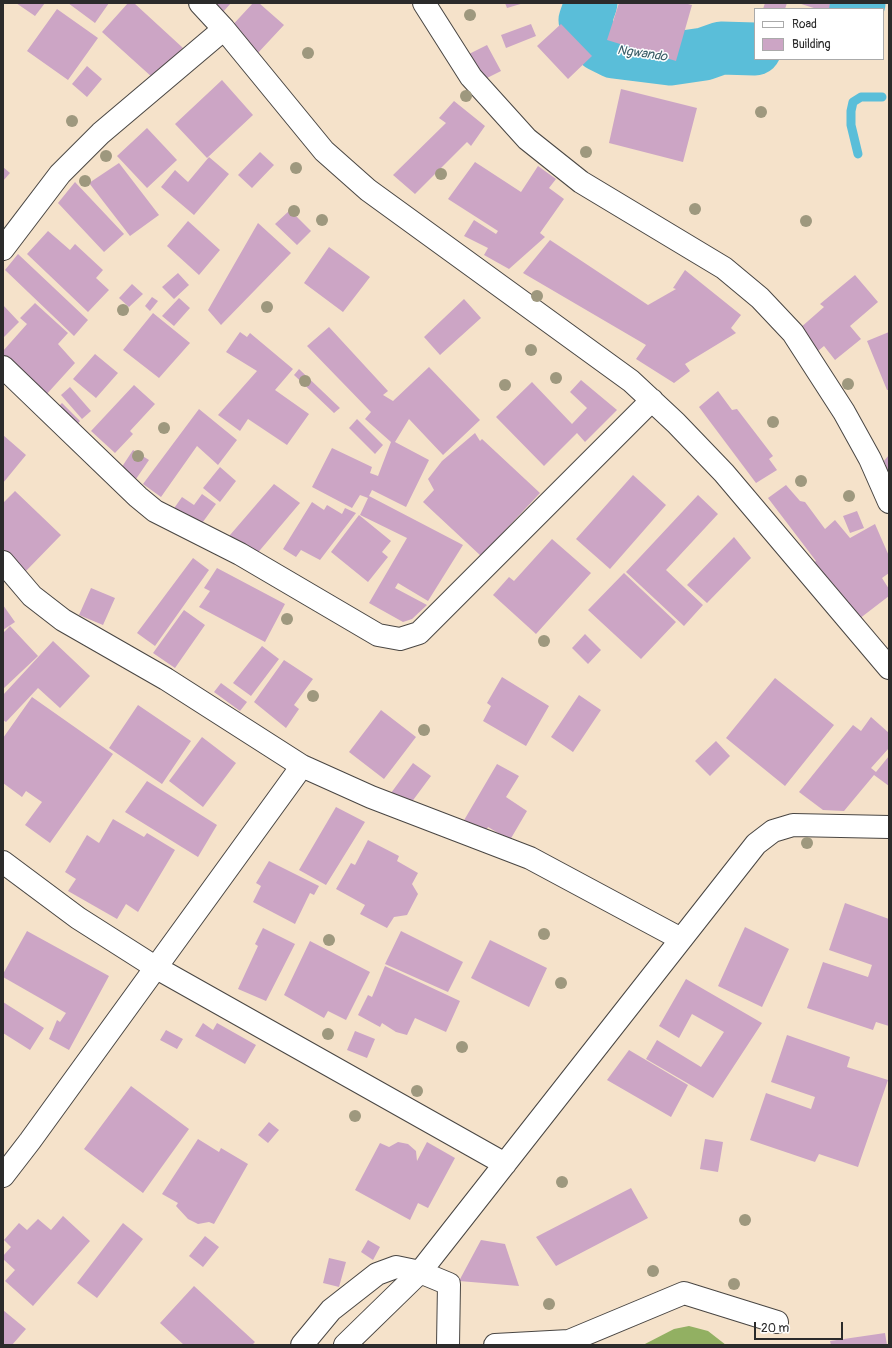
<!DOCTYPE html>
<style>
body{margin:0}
#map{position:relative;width:892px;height:1348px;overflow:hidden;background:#f5e2ca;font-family:Pangolin,sans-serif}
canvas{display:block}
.frame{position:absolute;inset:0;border:4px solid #2b2b2b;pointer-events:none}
.legend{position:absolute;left:754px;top:8px;width:130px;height:52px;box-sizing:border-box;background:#fff;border:1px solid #aaa;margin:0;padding:5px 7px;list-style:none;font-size:12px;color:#2b2b2b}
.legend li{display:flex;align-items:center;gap:8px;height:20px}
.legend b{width:20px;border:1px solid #aaa}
.scale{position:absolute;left:754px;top:1322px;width:89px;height:18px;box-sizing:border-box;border:2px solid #2b2b2b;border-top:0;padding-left:5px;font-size:12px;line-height:14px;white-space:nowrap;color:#2b2b2b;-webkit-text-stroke:3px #fff;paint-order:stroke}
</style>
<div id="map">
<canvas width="892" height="1348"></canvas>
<div class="frame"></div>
<ul class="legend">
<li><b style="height:5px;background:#fff"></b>Road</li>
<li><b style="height:11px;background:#cca5c5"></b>Building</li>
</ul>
<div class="scale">20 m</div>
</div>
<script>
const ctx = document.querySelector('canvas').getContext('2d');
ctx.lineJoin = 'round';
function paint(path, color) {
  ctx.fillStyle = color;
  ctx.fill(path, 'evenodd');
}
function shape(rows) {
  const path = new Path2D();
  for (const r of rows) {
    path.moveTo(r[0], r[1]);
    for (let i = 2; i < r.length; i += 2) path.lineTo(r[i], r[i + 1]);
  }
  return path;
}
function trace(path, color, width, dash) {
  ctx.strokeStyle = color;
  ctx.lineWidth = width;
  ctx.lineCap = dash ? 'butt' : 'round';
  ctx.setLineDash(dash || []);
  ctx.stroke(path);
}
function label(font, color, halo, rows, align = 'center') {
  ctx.font = font + ' Pangolin,sans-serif';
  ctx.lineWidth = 3;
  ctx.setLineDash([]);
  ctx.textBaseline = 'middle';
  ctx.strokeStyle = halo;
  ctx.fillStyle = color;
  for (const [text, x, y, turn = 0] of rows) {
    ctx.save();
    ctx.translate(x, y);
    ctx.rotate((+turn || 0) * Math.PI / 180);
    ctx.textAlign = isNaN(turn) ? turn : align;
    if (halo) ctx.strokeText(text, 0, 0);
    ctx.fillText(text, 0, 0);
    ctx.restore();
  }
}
paint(shape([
 [689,1326,708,1331,726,1345,643,1345,674,1329]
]), '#92b062');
trace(shape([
 [858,154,851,125,851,111,853,102,861,97,882,97]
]), '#5abed9', 9);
trace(shape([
 [591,3,585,20,590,36,600,45,614,52,670,59,704,54,721,48,755,49],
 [855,9,859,3]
]), '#5abed9', 53);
paint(shape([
 [16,3,45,3,35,16],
 [68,3,109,3,95,23],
 [128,3,134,3,183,48,153,78,102,32],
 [201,3,231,3,215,21],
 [253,3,259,3,284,25,256,55,228,30],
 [505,3,524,3,507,8],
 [619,3,684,3,692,5,676,61,607,40],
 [765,3,787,3,785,9,763,9],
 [798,3,830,3,829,9,817,9],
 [57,9,98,38,68,80,27,51],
 [531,24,536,36,506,48,501,35],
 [561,24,592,56,568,79,537,46],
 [487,45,501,71,481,81,467,55],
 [87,66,102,79,87,97,72,84],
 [222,80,253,115,207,158,175,124],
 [621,89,697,108,683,162,609,143],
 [454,101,485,126,471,146,467,142,415,194,393,175,446,123,439,118],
 [147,128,177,160,147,188,117,156],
 [260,152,274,165,252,188,238,175],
 [209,157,229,174,194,215,161,187,175,170,188,182],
 [475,162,521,192,538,166,556,179,549,188,564,199,540,233,545,237,509,269,484,255,488,248,464,236,474,220,496,234,498,231,448,199],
 [119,163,159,215,130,236,89,183],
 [3,167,10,173,3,181],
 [75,182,124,234,104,252,58,203],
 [290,210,311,231,297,245,275,224],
 [188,221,220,250,199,275,167,246],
 [258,223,291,253,221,325,208,310],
 [48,231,70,250,75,244,103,270,96,278,109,290,88,312,27,254],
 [550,240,648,305,676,289,673,288,685,270,741,315,731,328,736,333,685,364,690,371,674,383,636,359,646,345,523,273],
 [329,247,370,277,343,312,304,283],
 [18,254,88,320,74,336,5,270],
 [178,273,189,285,174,299,162,287],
 [855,275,878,302,850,326,861,339,835,360,824,346,818,351,799,329,824,307,820,304],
 [132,284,143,294,129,307,119,298],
 [152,297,158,301,150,311,145,306],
 [179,298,190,308,174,326,162,316],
 [464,299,481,318,440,355,424,337],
 [35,303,68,333,58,344,75,363,45,396,3,365,3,351,27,324,20,318],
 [3,305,19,322,3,338],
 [153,313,190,343,159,378,123,350],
 [329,327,388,391,383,395,393,401,429,367,480,420,443,455,409,419,395,442,429,460,406,507,372,490,369,496,463,545,428,601,398,583,395,588,427,605,412,619,403,622,369,603,407,538,360,515,368,498,360,495,352,508,312,487,332,448,372,467,370,473,378,476,391,442,365,419,371,412,307,346],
 [240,332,247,337,250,333,293,369,275,390,309,414,287,445,248,419,240,431,218,415,257,371,226,352],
 [889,332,889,390,887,390,867,341],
 [95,354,118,373,96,398,73,379],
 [299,369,340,408,334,413,294,375],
 [581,380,617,410,585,442,577,433,544,466,496,417,532,382,572,424,587,408,570,392],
 [134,385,155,404,130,431,133,434,115,453,91,431],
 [70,387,91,411,82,419,61,395],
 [718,391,732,410,737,409,773,456,769,459,777,470,756,483,699,407],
 [62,403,80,421,71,431,52,413],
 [199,409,237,440,218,465,197,446,161,497,143,484],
 [357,419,383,445,375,454,349,428],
 [475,433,480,441,482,439,540,493,481,556,423,502,434,490,428,479,442,461],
 [3,435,26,455,3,483],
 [133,450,149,460,125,495,110,485],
 [889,455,889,474,883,468,886,465,883,462],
 [220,467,236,481,220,502,203,488],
 [633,475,666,505,610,569,576,539],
 [274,484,300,503,255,556,224,542],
 [786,485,800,501,805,502,825,529,835,520,850,538,875,524,889,556,889,573,882,578,889,589,889,596,859,619,835,586,827,591,808,567,816,561,768,498],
 [15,491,61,535,25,572,3,551,3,503],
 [202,494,216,504,197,530,170,514,182,497,194,505],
 [698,495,718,514,666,570,703,605,684,626,626,572],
 [312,502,324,510,327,505,342,514,345,508,356,513,320,560,301,550,296,557,283,549],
 [857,511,864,528,850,533,843,516],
 [359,515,391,541,382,552,388,557,368,582,331,552],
 [734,537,751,558,707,603,687,585],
 [552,539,591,573,536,634,493,595,509,577,514,581],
 [193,558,209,570,155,646,137,633],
 [217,568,285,604,265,642,199,607,210,591,204,588],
 [624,573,676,622,641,659,588,610],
 [91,588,115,598,103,625,79,615],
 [3,605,15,622,3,630],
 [184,610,205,625,175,668,153,653],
 [10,626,38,656,3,689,3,633],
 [585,634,601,650,588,664,572,648],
 [53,641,90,676,60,708,38,688,6,722,3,720,3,695],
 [262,646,279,659,251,696,233,683],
 [284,660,313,679,294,705,299,709,286,728,254,702],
 [502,677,549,706,526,746,483,721,491,706,487,703],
 [775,678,834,725,785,786,726,738],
 [221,683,247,702,240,711,214,692],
 [579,695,601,710,573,752,551,737],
 [32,697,113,754,50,843,25,825,42,802,26,791,22,797,3,783,3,738],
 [138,705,191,741,162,784,109,748],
 [381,710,416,737,384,779,349,752],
 [871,717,889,733,889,748,871,768,876,772,889,756,889,786,874,775,844,811,823,810,799,792,853,725,861,731],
 [202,737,236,763,203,807,169,781],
 [716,741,730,756,710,776,695,761],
 [413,763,431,776,408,807,391,793],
 [497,764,519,776,506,797,527,811,510,840,488,827,483,835,463,822],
 [147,781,217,825,198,857,125,812],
 [336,807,365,822,326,885,299,870],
 [113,819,144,837,147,833,175,850,138,912,126,904,117,919,68,891,76,879,65,872,87,835,99,843],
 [368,840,399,856,397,861,418,873,412,884,418,894,407,915,394,917,387,928,360,914,365,905,336,889,351,863,355,865],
 [269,861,319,886,314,895,310,893,295,924,253,902,261,886,256,883],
 [845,903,889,919,889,1026,876,1022,873,1030,807,1008,823,962,868,977,872,965,829,950],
 [745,927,789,949,762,1007,718,986],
 [263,928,295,944,266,1001,238,989,258,946,255,944],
 [27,931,109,976,69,1050,49,1039,57,1020,60,1022,66,1013,3,977,3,974],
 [401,931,463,962,448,992,385,964],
 [490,940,547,968,529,1007,471,978],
 [310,941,370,972,346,1020,328,1011,324,1018,284,995],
 [385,966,460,1001,446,1032,415,1018,407,1035,396,1032,382,1023,380,1027,358,1015,368,995,372,997],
 [686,979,762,1023,713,1098,646,1059,657,1040,701,1067,724,1032,692,1014,679,1038,659,1026],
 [3,1002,44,1028,30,1050,3,1033],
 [203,1023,213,1030,217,1023,256,1045,245,1064,195,1036],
 [166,1030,183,1039,177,1049,160,1040],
 [355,1031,375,1039,367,1058,347,1050],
 [787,1035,850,1057,847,1067,888,1080,858,1167,819,1154,815,1162,750,1140,766,1093,811,1109,815,1097,771,1082],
 [629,1050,688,1085,671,1117,607,1080],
 [131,1086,189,1129,143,1193,84,1149],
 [269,1122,279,1130,268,1143,258,1135],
 [198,1139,219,1152,221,1148,248,1164,214,1224,209,1222,198,1224,188,1219,176,1206,178,1203,162,1194],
 [705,1139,723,1142,718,1172,700,1169],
 [398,1142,408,1144,416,1151,417,1161,427,1142,455,1158,428,1208,418,1203,410,1220,355,1190,380,1143,389,1147],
 [631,1188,648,1218,556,1266,536,1237],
 [63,1216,90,1241,33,1306,5,1281,15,1270,3,1259,3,1256,11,1247,4,1240,19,1223,27,1230,38,1219,51,1230],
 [123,1223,143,1239,97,1298,77,1283],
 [205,1236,219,1247,203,1267,189,1256],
 [368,1240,380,1247,373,1260,361,1252],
 [481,1240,505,1244,519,1286,459,1281],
 [329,1258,346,1262,339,1287,323,1283],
 [194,1286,255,1342,252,1345,184,1345,160,1323],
 [3,1310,26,1329,12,1345,3,1345],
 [885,1333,887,1345,831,1345,830,1341]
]), '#cca5c5');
const minor = shape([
 [200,3,224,29,324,151,368,190,631,381,676,423,724,473,889,668],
 [424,3,471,77,527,139,581,182,724,268,760,298,793,333,844,412,870,459,889,502],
 [3,249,60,174,101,133,224,29],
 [3,367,138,497,155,511,240,554,378,635,400,639,419,633,652,400],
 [3,562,32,596,63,620,166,679,302,766,371,797,530,858,681,939],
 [3,862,78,918,155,967,505,1164],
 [3,1176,30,1141,302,766],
 [302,1345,331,1310,377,1274,396,1267,420,1272,449,1284,448,1345],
 [345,1345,420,1272,756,844,773,831,793,825,889,827],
 [495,1345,569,1341,684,1293,777,1322]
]);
trace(minor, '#494643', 24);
trace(minor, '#fff', 22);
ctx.fillStyle = '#9e987e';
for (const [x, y] of [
 [470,15],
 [308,53],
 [466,96],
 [761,112],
 [72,121],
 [586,152],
 [106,156],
 [296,168],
 [441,174],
 [85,181],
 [695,209],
 [294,211],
 [322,220],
 [806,221],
 [537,296],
 [267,307],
 [123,310],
 [531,350],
 [556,378],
 [305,381],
 [848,384],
 [505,385],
 [773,422],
 [164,428],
 [138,456],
 [801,481],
 [849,496],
 [287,619],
 [544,641],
 [313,696],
 [424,730],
 [807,843],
 [544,934],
 [329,940],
 [561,983],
 [328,1034],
 [462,1047],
 [417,1091],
 [355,1116],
 [562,1182],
 [745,1220],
 [653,1271],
 [734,1284],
 [549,1304]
]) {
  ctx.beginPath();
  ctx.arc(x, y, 6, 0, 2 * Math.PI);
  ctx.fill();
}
label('italic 13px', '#3b5e68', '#fff', [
 ["Ngwando",642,54,8]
]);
</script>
